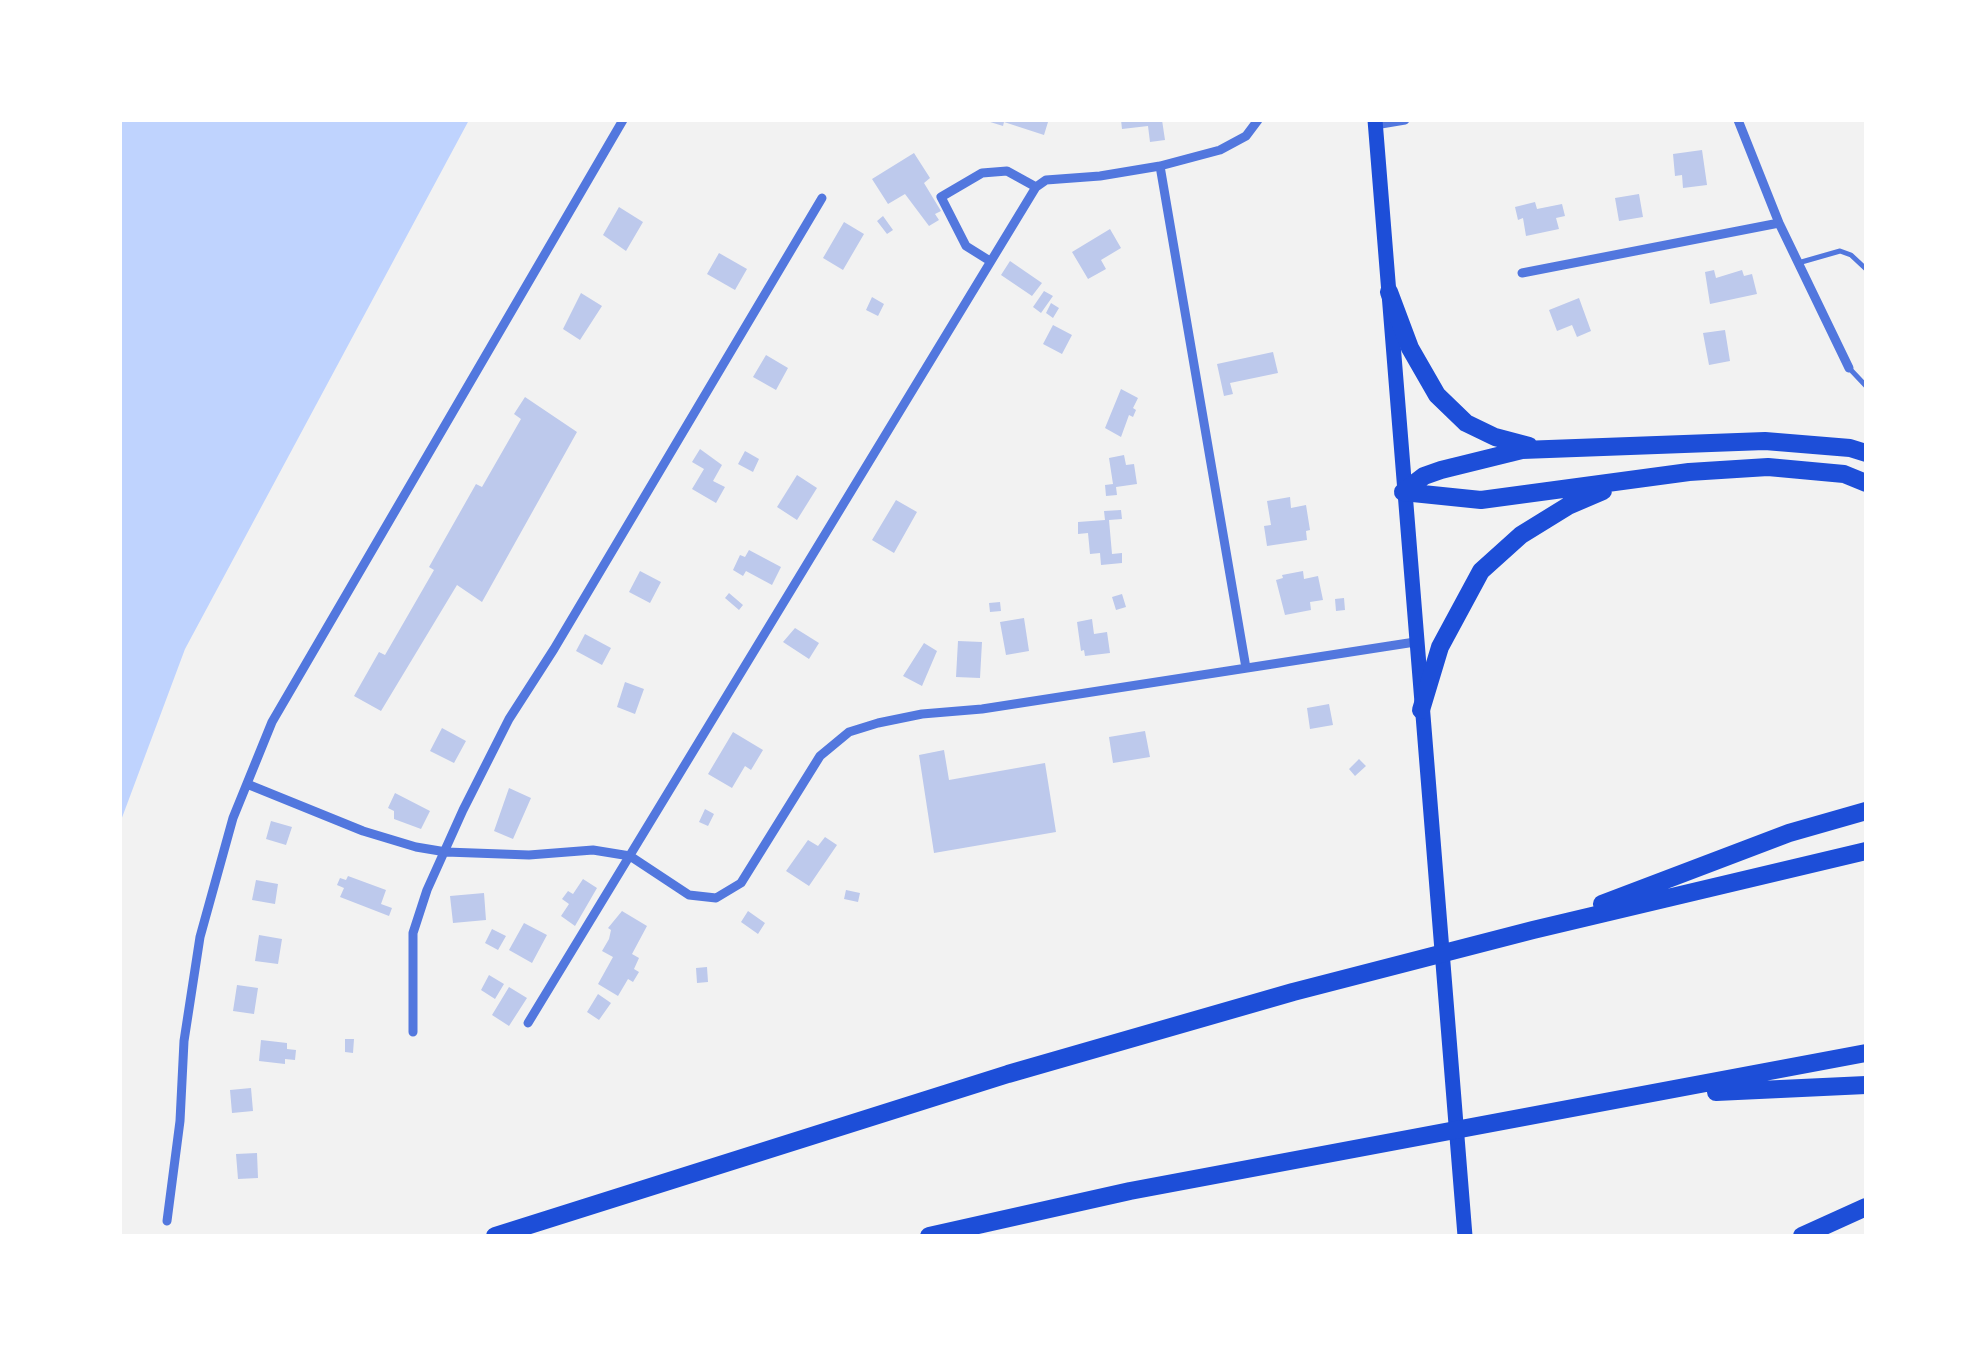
<!DOCTYPE html>
<style>
body{margin:0}
#map{position:relative;width:1986px;height:1356px;overflow:hidden;background:#f2f2f2;font-family:"IBM Plex Serif",serif}
canvas{display:block}
.frame{position:absolute;inset:0;border:122px solid #fff;pointer-events:none}
</style>
<div id="map">
<canvas width="1986" height="1356"></canvas>
<div class="frame"></div>
</div>
<script>
const ctx = document.querySelector('canvas').getContext('2d');
ctx.lineJoin = 'round';
function paint(path, color) {
  ctx.fillStyle = color;
  ctx.fill(path, 'evenodd');
}
function shape(rows) {
  const path = new Path2D();
  for (const r of rows) {
    path.moveTo(r[0], r[1]);
    for (let i = 2; i < r.length; i += 2) path.lineTo(r[i], r[i + 1]);
  }
  return path;
}
function trace(path, color, width, dash) {
  ctx.strokeStyle = color;
  ctx.lineWidth = width;
  ctx.lineCap = dash ? 'butt' : 'round';
  ctx.setLineDash(dash || []);
  ctx.stroke(path);
}
paint(shape([
 [120,120,469,120,185,649,120,823]
]), '#bfd3fe');
paint(shape([
 [1001,120,1042,120,1048,122,1044,135,1004,122,1003,126,987,121],
 [1121,120,1162,120,1165,140,1150,142,1148,126,1122,129],
 [1702,150,1707,185,1683,188,1682,175,1675,176,1673,154],
 [914,153,930,178,924,183,941,211,935,214,939,220,929,226,905,194,888,204,872,179],
 [1639,194,1643,217,1619,221,1615,198],
 [1535,202,1537,209,1562,204,1565,216,1556,218,1559,229,1526,236,1523,218,1518,220,1515,207],
 [619,207,643,222,626,251,603,235],
 [883,216,893,230,887,234,877,221],
 [844,222,864,234,843,270,823,258],
 [1110,229,1121,248,1101,260,1106,269,1088,279,1072,252],
 [719,253,747,269,735,290,707,274],
 [1010,261,1042,283,1032,296,1001,275],
 [1714,270,1716,278,1742,270,1744,276,1752,274,1757,294,1710,304,1705,272],
 [1044,291,1053,296,1041,313,1033,307],
 [581,293,602,306,580,340,563,329],
 [872,297,884,304,878,316,866,310],
 [1579,298,1591,331,1577,337,1572,325,1557,331,1549,310],
 [1051,303,1059,308,1053,318,1046,313],
 [1053,325,1072,335,1062,354,1043,344],
 [1725,330,1730,361,1709,365,1703,333],
 [1273,352,1278,373,1230,383,1233,394,1224,396,1217,364],
 [766,355,788,368,776,390,753,377],
 [1121,389,1138,398,1133,408,1136,410,1133,417,1129,415,1121,437,1105,428],
 [525,397,577,432,482,602,457,585,381,711,354,696,379,652,385,655,434,570,429,567,476,484,482,487,521,419,514,414],
 [700,449,722,465,713,481,725,487,716,503,692,489,704,469,692,462],
 [745,451,759,459,753,472,738,464],
 [1124,455,1126,465,1134,464,1137,484,1116,487,1117,495,1106,496,1105,485,1113,484,1109,458],
 [797,475,817,488,797,520,777,507],
 [1290,497,1291,508,1306,505,1310,530,1306,531,1307,540,1267,546,1264,526,1271,525,1267,501],
 [896,500,917,512,894,553,872,540],
 [1121,510,1122,519,1109,520,1112,554,1122,553,1122,563,1101,565,1100,553,1090,554,1088,533,1078,534,1078,522,1105,520,1104,511],
 [749,550,781,567,772,585,746,571,743,576,733,570,740,555,745,557],
 [640,571,661,582,650,603,629,592],
 [1303,571,1304,579,1318,576,1323,600,1310,602,1311,610,1285,615,1276,580,1283,578,1282,575],
 [729,593,743,605,739,610,725,598],
 [1122,594,1126,607,1116,610,1112,597],
 [1344,598,1345,610,1336,611,1335,599],
 [1000,602,1001,611,990,612,989,603],
 [1024,618,1029,651,1006,655,1000,622],
 [1092,619,1094,634,1107,632,1110,653,1085,656,1084,650,1081,651,1077,622],
 [795,628,819,643,809,659,783,642],
 [585,634,611,648,602,665,576,651],
 [958,641,982,642,980,678,956,677],
 [924,643,937,651,922,686,903,676],
 [625,682,644,689,635,714,617,707],
 [1329,704,1333,725,1310,729,1307,708],
 [442,728,466,741,454,763,430,751],
 [1145,731,1150,757,1113,763,1109,737],
 [733,732,763,750,751,770,745,766,732,788,708,774],
 [944,750,949,780,1045,763,1056,832,934,853,919,755],
 [1359,759,1366,766,1355,776,1349,769],
 [509,788,531,798,513,839,494,831],
 [395,793,430,811,421,829,394,819,394,811,388,808],
 [705,809,714,814,708,826,699,822],
 [271,821,292,827,286,845,266,839],
 [825,837,837,845,809,886,786,871,808,840,818,846],
 [348,876,386,890,381,904,392,908,389,916,340,897,344,888,337,885,340,878,346,880],
 [583,879,597,888,575,926,561,916,569,904,562,899,568,891,573,894],
 [256,880,278,884,275,904,252,900],
 [846,890,860,893,858,902,844,899],
 [484,893,486,920,453,923,450,896],
 [622,911,647,926,632,954,639,958,634,969,639,972,633,982,628,979,618,996,598,984,613,957,602,951,609,939,611,930,608,928],
 [748,911,765,923,758,934,741,922],
 [524,923,547,935,532,963,509,950],
 [492,929,506,936,498,950,485,943],
 [259,935,282,939,278,964,255,961],
 [707,967,708,982,697,983,696,968],
 [489,975,504,984,495,999,481,990],
 [237,985,258,988,254,1014,233,1011],
 [509,987,527,998,509,1026,492,1015],
 [598,994,611,1003,599,1020,587,1012],
 [345,1039,354,1039,353,1053,345,1052],
 [261,1040,287,1043,287,1049,296,1050,295,1060,285,1059,285,1064,259,1061],
 [251,1088,253,1111,232,1113,230,1090],
 [257,1153,258,1178,238,1179,236,1154]
]), '#bdc9ec');
trace(shape([
 [1798,263,1840,251,1851,255,1866,269],
 [1849,368,1866,386]
]), '#5277de', 5);
trace(shape([
 [1738,120,1779,223,1849,368],
 [1375,125,1405,120],
 [1160,166,1246,668],
 [1036,187,1046,180,1100,176,1160,166,1220,150,1246,136,1258,120],
 [990,261,966,246,941,197,982,173,1007,171,1036,187],
 [1522,273,1779,223],
 [247,784,363,831,416,847,446,852,529,855,593,850,630,856,689,895,716,898,741,883,820,756,849,732,878,723,922,714,982,709,1415,642],
 [528,1023,1036,187],
 [413,1032,413,933,427,890,463,810,509,719,554,649,822,198],
 [167,1221,180,1121,184,1041,200,937,233,818,272,722,623,120]
]), '#5277de', 9);
trace(shape([
 [1375,120,1465,1236]
]), '#1d4ed8', 15);
trace(shape([
 [1389,292,1410,348,1437,395,1466,423,1495,437,1529,446],
 [1403,492,1424,476,1441,470,1522,450,1765,441,1850,448,1866,453],
 [1403,492,1481,500,1689,472,1768,467,1844,474,1866,483],
 [1421,710,1440,647,1481,571,1521,535,1568,506,1603,491],
 [1602,904,1789,833,1866,811],
 [1716,1092,1866,1085],
 [495,1236,1008,1074,1293,992,1533,930,1866,851],
 [929,1236,1130,1191,1866,1053],
 [1802,1236,1866,1207]
]), '#1d4ed8', 18);
</script>
